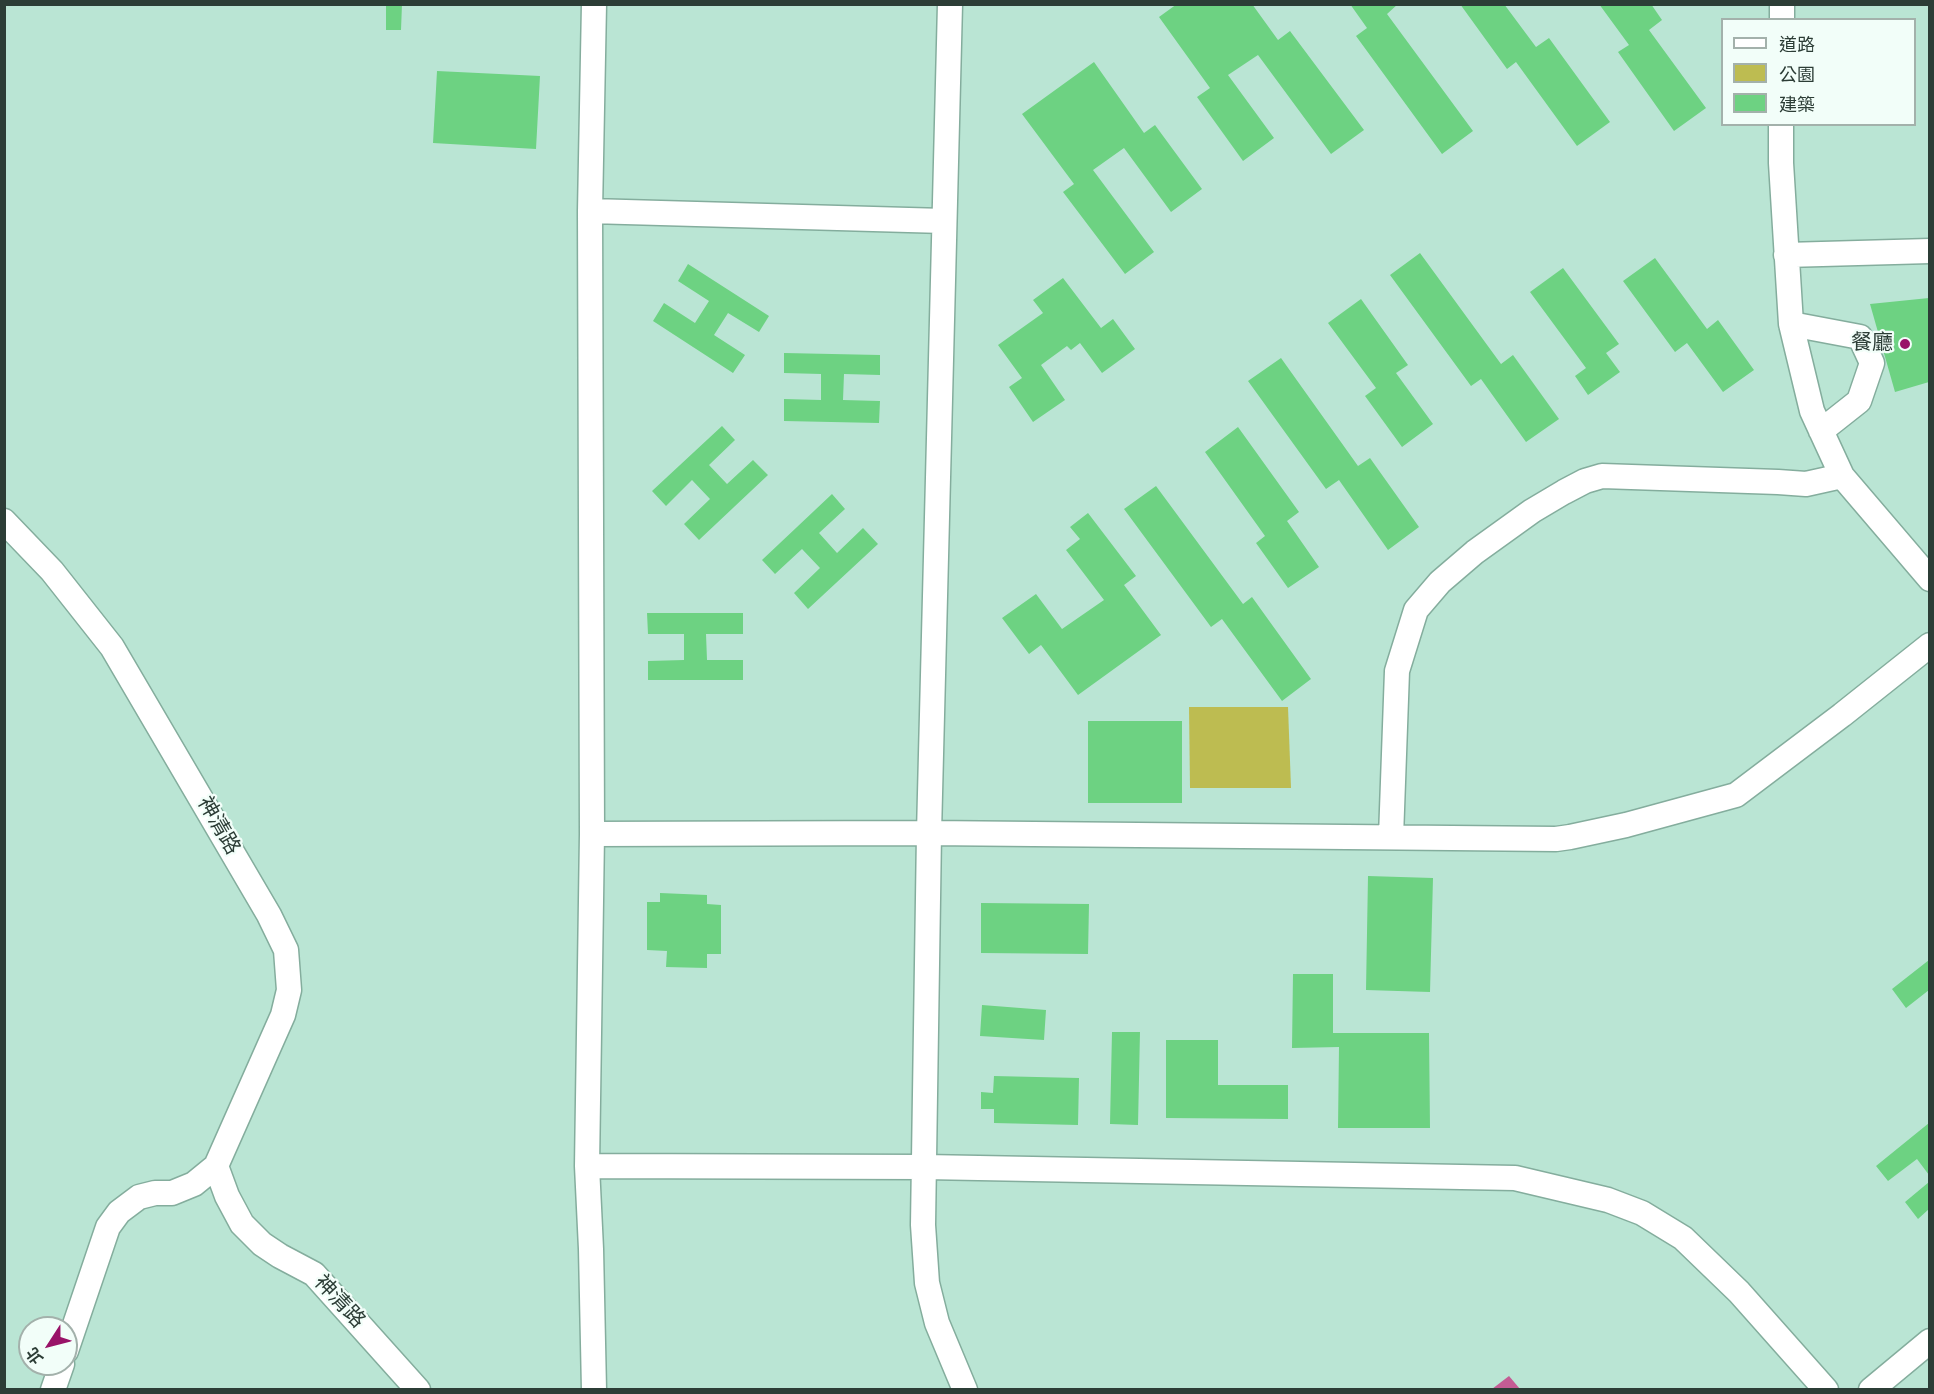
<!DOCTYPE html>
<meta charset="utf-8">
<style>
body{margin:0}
#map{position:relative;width:1934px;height:1394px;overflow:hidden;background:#bae5d4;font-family:"DejaVu Sans","Noto Sans TC",sans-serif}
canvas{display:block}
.frame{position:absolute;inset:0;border:6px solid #2c3d36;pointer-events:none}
.legend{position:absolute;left:1721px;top:18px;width:195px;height:108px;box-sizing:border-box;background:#f2fef9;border:2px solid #a3b1ab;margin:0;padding:8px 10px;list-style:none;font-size:18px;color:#2c3d36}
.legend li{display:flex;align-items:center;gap:12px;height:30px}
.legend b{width:30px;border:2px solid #a3b1ab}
.north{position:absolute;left:18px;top:1316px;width:60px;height:60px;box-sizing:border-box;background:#f2fef9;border:2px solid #a3b1ab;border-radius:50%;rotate:234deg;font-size:16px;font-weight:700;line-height:24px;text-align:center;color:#2c3d36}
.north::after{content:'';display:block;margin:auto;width:21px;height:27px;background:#991368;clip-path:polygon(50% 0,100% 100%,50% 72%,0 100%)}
</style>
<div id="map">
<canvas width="1934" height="1394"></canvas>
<div class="frame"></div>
<ul class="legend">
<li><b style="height:8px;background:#fff"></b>道路</li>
<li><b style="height:16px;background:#bdbc51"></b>公園</li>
<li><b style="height:16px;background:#6dd282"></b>建築</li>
</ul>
<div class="north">北</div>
</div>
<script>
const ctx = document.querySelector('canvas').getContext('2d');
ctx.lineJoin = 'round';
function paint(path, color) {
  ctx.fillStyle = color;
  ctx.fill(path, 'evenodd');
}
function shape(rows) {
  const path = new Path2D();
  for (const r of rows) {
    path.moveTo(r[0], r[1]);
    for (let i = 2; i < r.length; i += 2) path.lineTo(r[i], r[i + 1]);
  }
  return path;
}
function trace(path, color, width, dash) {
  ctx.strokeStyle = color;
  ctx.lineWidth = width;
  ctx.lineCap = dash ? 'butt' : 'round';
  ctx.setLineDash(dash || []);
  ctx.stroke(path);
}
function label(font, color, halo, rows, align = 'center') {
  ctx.font = font + ' "DejaVu Sans","Noto Sans TC",sans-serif';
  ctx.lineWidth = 4.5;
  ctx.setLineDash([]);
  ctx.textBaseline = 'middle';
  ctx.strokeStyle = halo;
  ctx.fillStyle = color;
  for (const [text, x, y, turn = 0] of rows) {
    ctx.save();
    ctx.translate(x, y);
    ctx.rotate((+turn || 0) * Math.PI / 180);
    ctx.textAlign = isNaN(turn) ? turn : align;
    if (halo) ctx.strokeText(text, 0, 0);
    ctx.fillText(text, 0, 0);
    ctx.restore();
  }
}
paint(shape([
 [1189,707,1288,707,1291,788,1190,788]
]), '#bdbc51');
paint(shape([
 [1509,1376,1520,1389,1492,1389]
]), '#c45c94');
paint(shape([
 [386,4,402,4,401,30,386,30],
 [1177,4,1252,4,1278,40,1290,31,1364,130,1331,154,1258,55,1228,75,1274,138,1243,161,1197,97,1210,88,1159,17],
 [1350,4,1398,4,1387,14,1473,131,1442,154,1356,36,1367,28],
 [1460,4,1504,4,1536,47,1549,38,1610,122,1577,146,1516,62,1507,69],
 [1599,4,1651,4,1662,20,1649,30,1706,108,1674,131,1618,52,1629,45],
 [1094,62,1144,133,1155,125,1202,189,1171,212,1124,148,1093,170,1154,252,1125,274,1063,192,1074,184,1022,114],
 [437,71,540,76,536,149,433,143],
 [1420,253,1501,364,1513,355,1559,419,1526,442,1481,379,1471,386,1390,275],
 [1655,258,1707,329,1718,320,1754,370,1723,392,1687,343,1675,352,1623,281],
 [688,264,769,316,759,332,728,313,714,335,745,355,733,373,653,321,664,303,695,323,709,301,678,281],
 [1563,268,1619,344,1606,353,1620,372,1588,395,1575,376,1586,368,1530,292],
 [1063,278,1101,328,1113,319,1135,349,1102,373,1080,343,1071,350,1067,346,1041,365,1065,400,1033,422,1009,387,1022,378,998,345,1043,313,1033,300],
 [1929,298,1929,382,1895,392,1870,304],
 [1361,299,1408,365,1396,373,1433,424,1402,447,1365,396,1376,388,1328,323],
 [784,353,880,355,880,375,844,374,843,400,880,401,879,423,784,421,784,399,821,400,821,374,784,373],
 [1281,358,1358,466,1370,458,1419,527,1388,550,1339,480,1326,489,1248,381],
 [722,426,735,440,709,465,727,484,753,460,768,475,699,540,684,524,710,499,692,480,666,506,652,491],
 [1238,427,1299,512,1287,521,1319,567,1288,588,1256,543,1265,536,1205,452],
 [1156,486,1243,604,1252,597,1311,679,1282,701,1222,619,1211,627,1124,509],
 [832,494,845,509,819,533,837,553,863,528,878,544,808,609,794,593,820,568,802,549,775,574,762,560],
 [1088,513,1136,576,1124,585,1161,635,1078,695,1041,645,1029,654,1002,618,1036,594,1062,629,1104,600,1066,550,1080,539,1070,527],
 [647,613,743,613,743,634,706,634,707,660,743,660,743,680,648,680,648,661,684,660,684,634,648,634],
 [1088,721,1182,721,1182,803,1088,803],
 [1368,876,1433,878,1430,992,1366,990],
 [660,893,707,895,707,904,721,905,721,954,707,954,707,968,666,967,667,951,647,950,647,902,660,902],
 [981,903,1089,904,1088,954,981,953],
 [1929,960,1929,990,1906,1008,1892,989],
 [1293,974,1333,974,1333,1033,1429,1033,1430,1128,1338,1128,1339,1047,1292,1048],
 [982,1005,1046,1010,1044,1040,980,1036],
 [1112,1032,1140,1032,1138,1125,1110,1124],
 [1166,1040,1218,1040,1218,1085,1288,1085,1288,1119,1166,1118],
 [994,1076,1079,1078,1078,1125,994,1123,994,1109,981,1109,981,1092,993,1093],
 [1929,1123,1929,1175,1917,1159,1888,1181,1876,1166],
 [1929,1182,1929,1209,1918,1219,1905,1202]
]), '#6dd282');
const minor = shape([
 [950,4,929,833,923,1225,927,1283,937,1323,965,1390],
 [1782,20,1782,4],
 [1781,124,1781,163,1791,324,1812,411,1842,476,1930,579],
 [590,211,944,221],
 [1786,255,1930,251],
 [1791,324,1860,337,1872,363,1859,401,1821,431],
 [4,521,52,571,112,647,269,915,286,950,289,990,283,1015,216,1166,227,1196,242,1224,262,1244,280,1256,314,1274,418,1390],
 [592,834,929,833,1556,839,1570,837,1626,825,1736,795,1842,715,1930,645],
 [1391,837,1397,671,1416,610,1440,582,1475,552,1532,511,1564,492,1585,481,1602,476,1778,482,1806,484,1842,476],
 [587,1166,925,1167,1515,1178,1608,1200,1642,1213,1683,1238,1739,1292,1826,1390],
 [66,1351,108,1227,119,1212,139,1197,155,1193,172,1193,194,1184,216,1166],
 [53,1390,62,1364],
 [594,1390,591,1249,587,1166,592,834,590,211,594,4],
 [1871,1390,1930,1341]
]);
trace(minor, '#84ad9d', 27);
trace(minor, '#fff', 24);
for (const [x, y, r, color] of [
 [1905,344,6,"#991368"]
]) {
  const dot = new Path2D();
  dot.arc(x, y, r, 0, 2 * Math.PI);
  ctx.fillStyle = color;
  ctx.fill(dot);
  trace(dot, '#f2fef9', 2);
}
label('21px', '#2c3d36', '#f2fef9', [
 ["餐廳",1893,344]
], 'right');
label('21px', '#2c3d36', '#f2fef9', [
 ["神清路",218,826,60],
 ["神清路",339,1302,47]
]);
</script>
